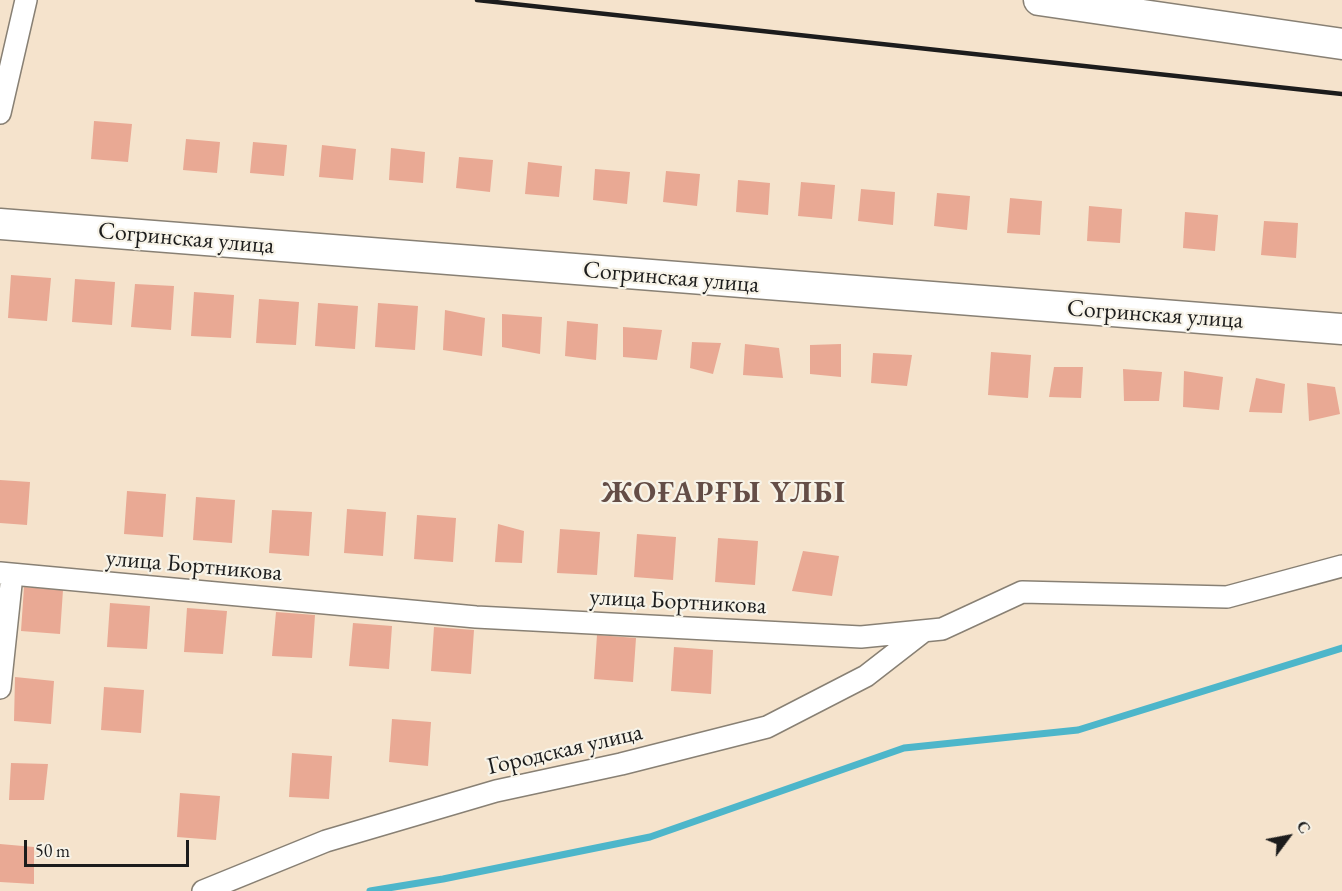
<!DOCTYPE html>
<meta charset="utf-8">
<style>
body{margin:0}
#map{position:relative;width:1342px;height:891px;overflow:hidden;background:#f5e3cc;font-family:"EB Garamond",serif}
canvas{display:block}
.north{position:absolute;left:1258px;top:807px;width:60px;height:60px;-webkit-text-stroke:4px #f7f3e8;paint-order:stroke;rotate:58deg;font-size:16px;font-weight:700;line-height:24px;text-align:center;color:#1c1c1c}
.north::after{content:'';display:block;margin:auto;width:21px;height:27px;background:#1c1c1c;clip-path:polygon(50% 0,100% 100%,50% 72%,0 100%)}
.scale{position:absolute;left:24px;top:840px;width:165px;height:27px;box-sizing:border-box;border:3px solid #1c1c1c;border-top:0;padding-left:8px;font-size:18px;line-height:21px;white-space:nowrap;color:#1c1c1c;-webkit-text-stroke:4px #f7f3e8;paint-order:stroke}
</style>
<div id="map">
<canvas width="1342" height="891"></canvas>
<div class="north">С</div>
<div class="scale">50 m</div>
</div>
<script>
const ctx = document.querySelector('canvas').getContext('2d');
ctx.lineJoin = 'round';
function shape(rows) {
  const path = new Path2D();
  for (const r of rows) {
    path.moveTo(r[0], r[1]);
    for (let i = 2; i < r.length; i += 2) path.lineTo(r[i], r[i + 1]);
  }
  return path;
}
function trace(path, color, width, dash) {
  ctx.strokeStyle = color;
  ctx.lineWidth = width;
  ctx.lineCap = dash ? 'butt' : 'round';
  ctx.setLineDash(dash || []);
  ctx.stroke(path);
}
function paint(path, color) {
  ctx.fillStyle = color;
  ctx.fill(path, 'evenodd');
}
function label(font, color, halo, rows, align = 'center') {
  ctx.font = font + ' "EB Garamond",serif';
  ctx.lineWidth = 4.5;
  ctx.setLineDash([]);
  ctx.textBaseline = 'middle';
  ctx.strokeStyle = halo;
  ctx.fillStyle = color;
  for (const [text, x, y, turn = 0] of rows) {
    ctx.save();
    ctx.translate(x, y);
    ctx.rotate((+turn || 0) * Math.PI / 180);
    ctx.textAlign = isNaN(turn) ? turn : align;
    if (halo) ctx.strokeText(text, 0, 0);
    ctx.fillText(text, 0, 0);
    ctx.restore();
  }
}
trace(shape([
 [370,891,443,879,650,837,904,748,1078,730,1342,648]
]), '#4db6ca', 7);
paint(shape([
 [94,121,132,124,128,162,91,159],
 [186,139,220,142,217,173,183,170],
 [253,142,287,145,284,176,250,173],
 [322,145,356,149,353,180,319,177],
 [391,148,425,152,423,183,389,180],
 [459,157,493,160,490,192,456,188],
 [528,162,562,166,559,197,525,194],
 [595,169,630,172,627,204,593,200],
 [666,171,700,174,697,206,663,202],
 [738,180,770,183,768,215,736,212],
 [801,182,835,185,832,219,798,216],
 [861,189,895,192,893,225,858,221],
 [937,193,970,196,967,230,934,226],
 [1010,198,1042,201,1040,235,1007,233],
 [1089,206,1122,209,1120,243,1087,241],
 [1185,212,1218,215,1215,251,1183,248],
 [1264,221,1298,223,1296,258,1261,255],
 [11,275,51,278,47,321,8,318],
 [75,279,115,282,112,325,72,322],
 [135,284,174,286,171,330,131,327],
 [194,292,234,295,231,338,191,336],
 [259,299,299,302,296,345,256,343],
 [318,303,358,306,355,349,315,346],
 [378,303,418,306,415,350,375,347],
 [445,310,485,318,482,356,443,350],
 [502,314,542,317,540,354,502,347],
 [567,321,598,324,596,360,565,356],
 [623,327,662,330,657,360,623,357],
 [692,342,721,343,713,374,690,368],
 [745,344,779,348,783,378,743,375],
 [841,344,841,377,810,374,810,345],
 [991,352,1031,355,1028,398,988,395],
 [873,353,912,355,907,386,871,383],
 [1054,367,1083,367,1081,398,1049,397],
 [1123,369,1162,372,1159,401,1124,401],
 [1184,371,1223,377,1219,410,1183,407],
 [1256,378,1285,384,1282,413,1249,412],
 [1307,383,1335,387,1340,414,1309,421],
 [0,480,30,482,27,525,0,523],
 [127,491,166,494,163,537,124,534],
 [196,497,235,500,232,543,193,540],
 [347,509,386,512,383,556,344,553],
 [272,510,312,512,309,556,269,553],
 [417,515,456,518,453,562,414,559],
 [498,524,524,531,522,563,495,562],
 [560,529,600,532,597,575,557,573],
 [637,534,676,537,673,580,634,577],
 [718,538,758,541,755,585,715,582],
 [803,551,839,556,832,596,792,591],
 [24,587,63,590,60,634,21,631],
 [110,603,150,606,147,649,107,647],
 [187,608,227,611,223,654,184,652],
 [276,612,315,615,312,658,272,656],
 [353,623,392,626,389,669,349,666],
 [434,627,474,630,471,674,431,671],
 [597,635,636,638,633,682,594,679],
 [674,647,713,650,711,694,671,691],
 [15,677,54,681,51,724,14,721],
 [104,687,144,690,141,733,101,730],
 [392,719,431,722,428,766,389,762],
 [292,753,332,756,329,799,289,797],
 [11,763,48,764,44,800,9,800],
 [180,793,220,796,216,840,177,837],
 [0,844,34,847,34,884,0,882]
]), '#e9a994');
const street = shape([
 [0,113,26,0],
 [0,573,476,617,861,637,942,629,1022,592,1227,597,1342,566],
 [0,688,12,575],
 [203,891,326,841,496,791,621,764,767,727,866,676,924,631]
]);
const secondary = shape([
 [1039,0,1342,44],
 [0,224,1342,329]
]);
trace(street, '#888074', 24);
trace(secondary, '#888074', 33);
trace(street, '#fff', 21);
trace(secondary, '#fff', 30);
trace(shape([
 [477,0,1342,94]
]), '#1c1c1c', 4.5);
label('24px', '#1c1c1c', '#f7f3e8', [
 ["Согринская улица",186,239,5],
 ["Согринская улица",671,278,5],
 ["Согринская улица",1155,315,4],
 ["улица Бортникова",194,566,5],
 ["улица Бортникова",678,602,3],
 ["Городская улица",565,750,-13]
]);
ctx.letterSpacing = '1.5px';
label('bold 30px', '#644d46', '#f7f3e8', [
 ["ЖОҒАРҒЫ ҮЛБІ",724,494]
]);
ctx.letterSpacing = '0px';
</script>
